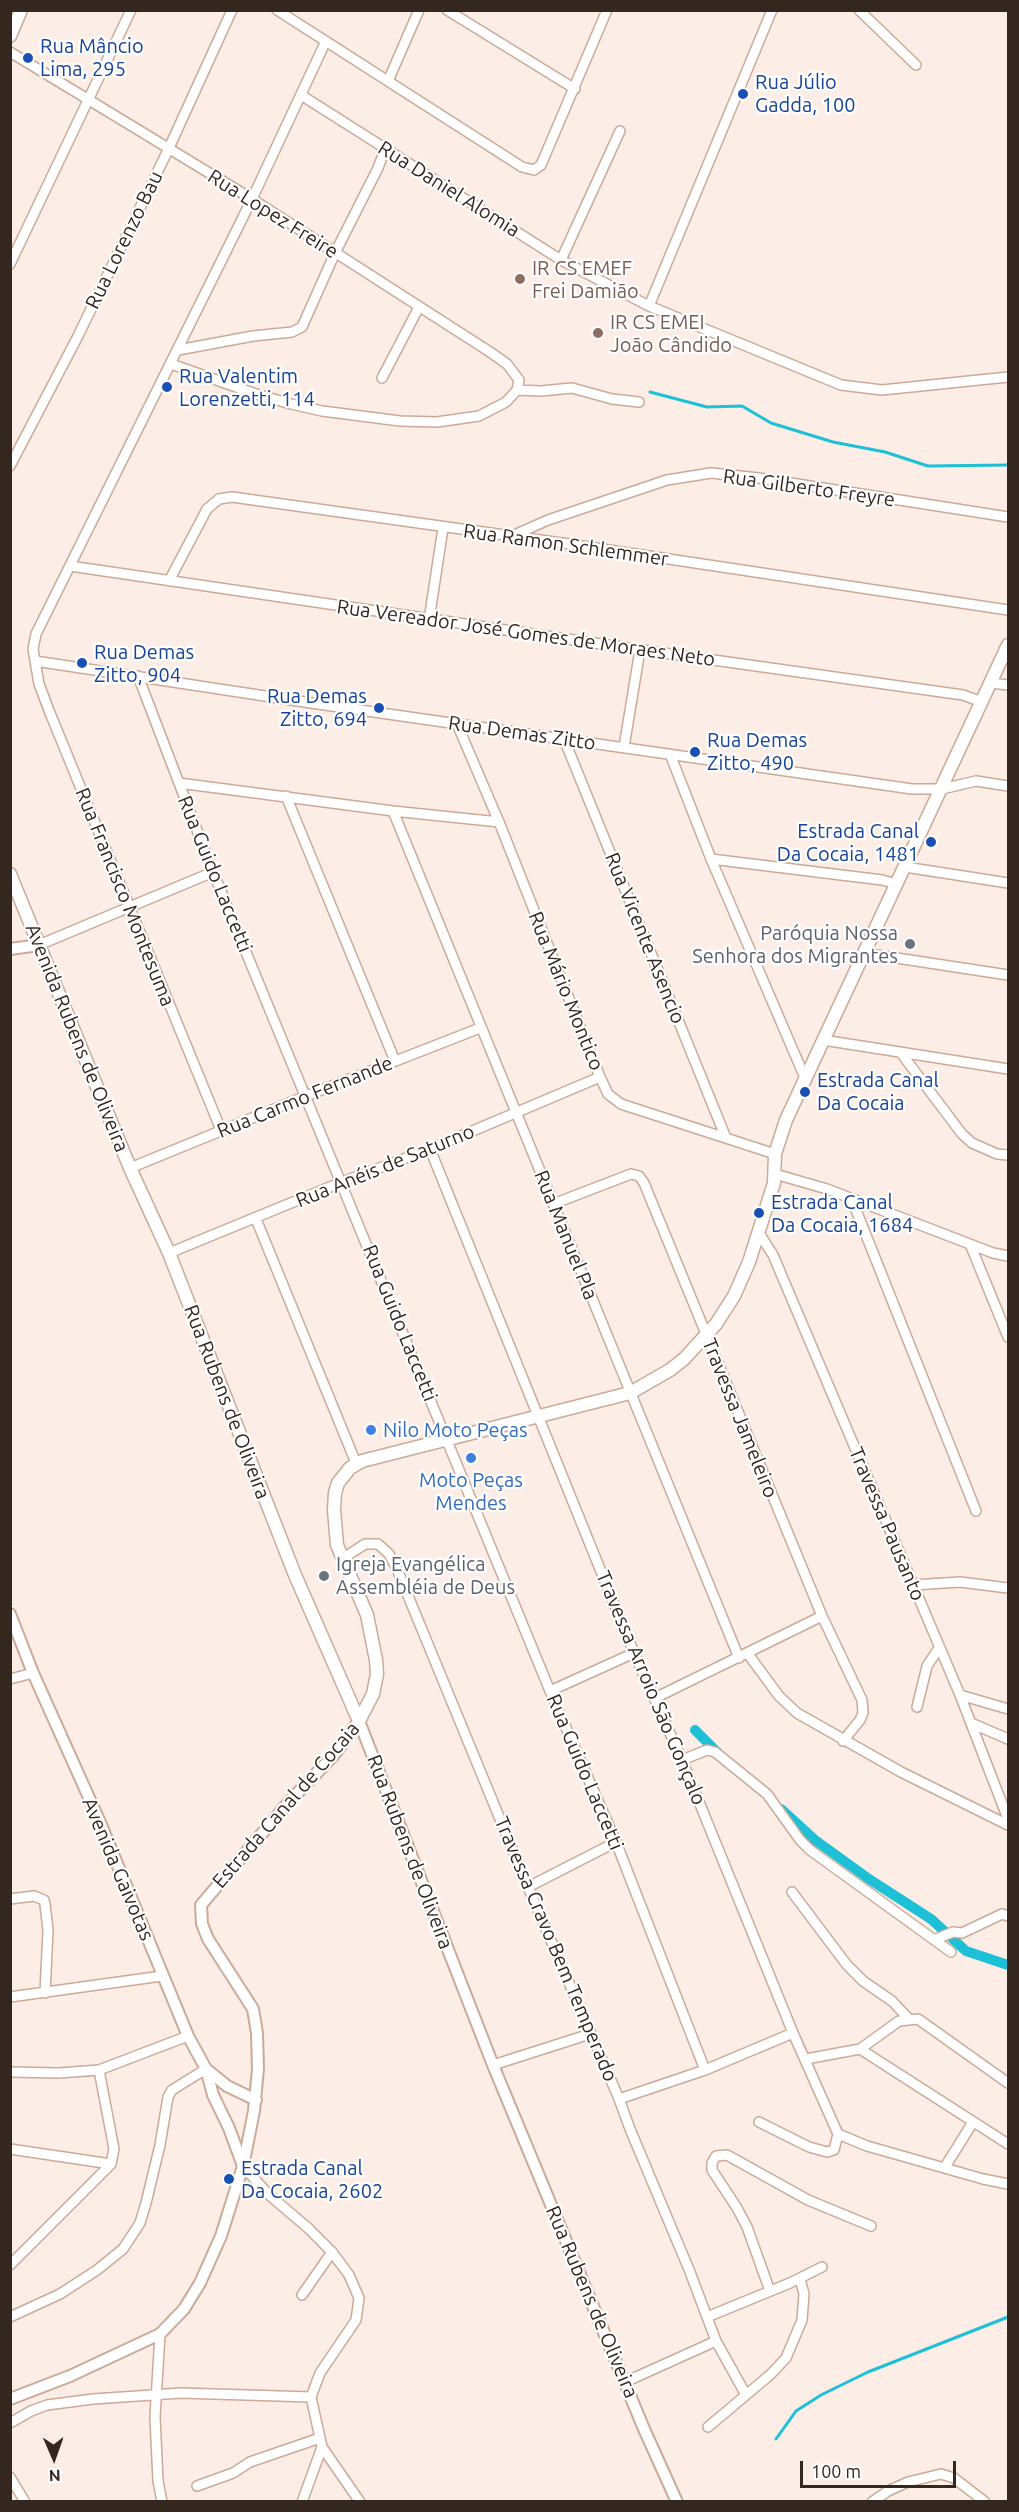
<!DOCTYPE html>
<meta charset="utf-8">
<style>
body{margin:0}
#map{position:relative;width:1019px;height:2512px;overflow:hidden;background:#fceee6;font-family:Ubuntu,sans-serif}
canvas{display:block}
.frame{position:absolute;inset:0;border:12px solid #33271f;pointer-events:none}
.north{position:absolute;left:24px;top:2428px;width:60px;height:60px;-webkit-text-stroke:4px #fff;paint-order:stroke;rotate:178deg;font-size:16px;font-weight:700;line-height:24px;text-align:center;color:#33271f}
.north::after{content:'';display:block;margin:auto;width:21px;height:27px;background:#33271f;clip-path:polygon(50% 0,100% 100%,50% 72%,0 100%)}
.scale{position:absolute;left:800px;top:2461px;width:156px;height:27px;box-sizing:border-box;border:3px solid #33271f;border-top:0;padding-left:8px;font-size:18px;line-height:21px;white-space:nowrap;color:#33271f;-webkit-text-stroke:4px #fff;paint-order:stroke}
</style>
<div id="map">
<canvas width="1019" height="2512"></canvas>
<div class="frame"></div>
<div class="north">N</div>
<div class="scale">100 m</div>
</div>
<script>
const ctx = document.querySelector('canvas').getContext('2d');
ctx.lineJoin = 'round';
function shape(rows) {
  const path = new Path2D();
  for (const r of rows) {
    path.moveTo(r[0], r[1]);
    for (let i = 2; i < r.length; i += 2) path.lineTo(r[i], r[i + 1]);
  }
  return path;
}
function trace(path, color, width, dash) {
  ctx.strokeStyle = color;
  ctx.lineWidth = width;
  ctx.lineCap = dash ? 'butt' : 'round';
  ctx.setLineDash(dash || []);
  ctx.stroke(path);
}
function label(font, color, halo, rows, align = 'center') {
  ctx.font = font + ' Ubuntu,sans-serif';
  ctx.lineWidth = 4.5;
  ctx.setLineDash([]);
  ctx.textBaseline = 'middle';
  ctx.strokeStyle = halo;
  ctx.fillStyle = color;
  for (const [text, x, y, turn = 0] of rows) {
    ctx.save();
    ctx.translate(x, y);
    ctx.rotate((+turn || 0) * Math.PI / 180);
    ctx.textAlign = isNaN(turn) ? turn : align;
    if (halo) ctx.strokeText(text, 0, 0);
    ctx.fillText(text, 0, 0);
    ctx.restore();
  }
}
trace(shape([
 [650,392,707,407,742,406,771,423,833,442,885,452,928,466,1008,465],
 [776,2439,796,2411,821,2395,868,2372,1008,2317]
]), '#1dc0d6', 3);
trace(shape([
 [695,1730,720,1755],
 [781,1809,815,1840,869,1879,931,1919,966,1951,1008,1965]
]), '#1dc0d6', 10);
const minor = shape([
 [277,10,522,167,534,170,541,165,607,10],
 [447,10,575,89],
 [859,10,916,65],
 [10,52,252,199,490,352,507,364,519,380,517,390],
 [388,81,419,10],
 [301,95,561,260,649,306,841,385,882,390,1008,377],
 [561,260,620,131],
 [10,264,131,10],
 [649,306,772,10],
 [178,350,253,336,292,332,302,327,335,253,378,168,385,149],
 [171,364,256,394,291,404,322,411,400,421,437,422,479,416,506,402,517,390,541,391,572,388,612,399,639,402],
 [382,378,419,307],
 [10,466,78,336,169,148,232,10],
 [512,536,548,520,667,480,711,473,759,478,1008,517],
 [70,566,642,650,963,695,982,702],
 [169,581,207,509,219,499,232,497,569,544,1008,610],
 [429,620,443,528],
 [35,661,311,703,912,789,942,789,976,781,1008,786],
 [138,676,213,872,550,1691,616,1842,705,2070],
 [991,683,1008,685],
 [457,724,499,822,600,1077,608,1094,621,1104,775,1154],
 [564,739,726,1138],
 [624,747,640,650],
 [670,754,711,859,805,1078],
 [179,783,393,811,499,822],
 [286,796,395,1061],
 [393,811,739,1658],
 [711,859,882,880,897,884],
 [905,867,1008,883],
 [39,945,213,872],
 [864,953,1008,975],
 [823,1040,1008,1069],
 [901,1053,962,1134,972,1143,997,1154,1008,1155],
 [221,1130,50,713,39,684,33,649,36,634,252,199,325,43],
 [430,1149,634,1653,682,1760,793,2033,838,2134,834,2150,827,2152,809,2147,759,2122],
 [130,1168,306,1096,480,1028],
 [775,1174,827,1189,993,1253,1008,1256],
 [852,1200,976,1511],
 [553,1204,631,1174,639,1176,644,1183,822,1616,862,1700,863,1713,860,1720,843,1741],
 [256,1219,356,1463],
 [759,1233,773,1255,960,1695,1008,1819],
 [970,1244,1008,1337],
 [169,1253,342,1182,430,1149,600,1077],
 [342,1559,365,1544,378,1544,389,1554,397,1569,528,1887,619,2099,630,2129,690,2272,716,2341,746,2395],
 [913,1585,960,1582,1008,1588],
 [748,1654,779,1696,797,1713,901,1772,1008,1825],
 [10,1679,33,1673],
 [550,1691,634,1653],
 [960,1695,1008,1709],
 [655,1698,822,1616],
 [917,1707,927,1666,939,1648],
 [971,1723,1008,1739],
 [682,1760,707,1750,715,1752,767,1794,800,1840,810,1850,951,1952],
 [528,1887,616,1842],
 [792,1892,847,1965,863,1981,892,2001,909,2019],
 [10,1899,34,1896,44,1900,45,1904,48,1930,45,1993],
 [936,1939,953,1932,962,1933,1002,1914,1008,1916],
 [10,1997,162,1976],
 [860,2049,1008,2144],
 [806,2059,860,2049,899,2021,918,2019,1008,2083],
 [493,2065,590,2034],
 [10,2072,59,2073,99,2070,188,2036],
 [619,2099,705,2070,793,2033],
 [838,2134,867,2146,983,2179,1008,2184],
 [10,2149,111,2164],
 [243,2166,268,2194,308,2228,332,2252,349,2275,359,2298,356,2320,320,2373,311,2397,322,2447,360,2502],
 [945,2167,973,2122],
 [10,2265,111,2164,114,2149,99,2070],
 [770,2291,747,2227,737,2208,712,2170,712,2163,716,2156,727,2155,808,2200,871,2226],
 [302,2295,332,2252],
 [10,2317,60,2294,97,2270,123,2249,140,2223,146,2203,160,2145,168,2097,172,2090,206,2069],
 [707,2317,790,2283,822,2267],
 [160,2334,155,2417,158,2481,162,2502],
 [625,2382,716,2341],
 [10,2423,31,2411,47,2405,93,2399,181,2393,311,2397],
 [708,2427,771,2374,786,2358,802,2320,804,2294,800,2279],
 [10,2477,25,2502],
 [197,2486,233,2473,250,2462,320,2438],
 [302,2502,322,2447],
 [872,2502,888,2491,908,2482,941,2474,954,2478,985,2502]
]);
const tertiary = shape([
 [10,949,39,945],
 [10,1614,33,1673,99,1820,188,2036,206,2069,227,2086,256,2100],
 [359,1721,493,2065,644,2429,677,2502],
 [206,2069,213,2095,229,2128,243,2166],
 [10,2399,70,2376,160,2334,184,2309,200,2283,221,2236,243,2166,254,2111,258,2069,257,2033,253,2009,208,1939,202,1924,201,1905,288,1803,333,1756,359,1721]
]);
const secondary = shape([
 [10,36,21,10],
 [10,874,130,1168,169,1253,295,1575,359,1721],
 [359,1721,373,1694,377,1674,376,1660,367,1615,337,1545,334,1510,335,1493,338,1483,350,1468,362,1461,630,1393,670,1370,684,1359,716,1324,734,1296,749,1262,774,1183,775,1154,786,1120,1008,645]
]);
trace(minor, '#cbaa97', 12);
trace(tertiary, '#cbaa97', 14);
trace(secondary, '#cbaa97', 15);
trace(minor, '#fff', 9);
trace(tertiary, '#fff', 10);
trace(secondary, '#fff', 12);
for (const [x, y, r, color] of [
 [28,58,6,"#1a4fb4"],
 [743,94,6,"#1a4fb4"],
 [520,279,6,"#8d6e63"],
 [598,333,6,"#8d6e63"],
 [167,387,6,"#1a4fb4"],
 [82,663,6,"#1a4fb4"],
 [379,708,6,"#1a4fb4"],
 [695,752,6,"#1a4fb4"],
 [931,842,6,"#1a4fb4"],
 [910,944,6,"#6b7280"],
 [805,1092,6,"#1a4fb4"],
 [759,1213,6,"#1a4fb4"],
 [371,1430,6,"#3f7fe0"],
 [471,1458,6,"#3f7fe0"],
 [324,1576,6,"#6b7280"],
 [229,2179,6,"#1a4fb4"]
]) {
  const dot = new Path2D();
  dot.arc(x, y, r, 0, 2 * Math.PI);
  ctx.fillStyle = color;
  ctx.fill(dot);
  trace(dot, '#fff', 2);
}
label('20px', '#164399', '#fff', [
 ["Rua Mâncio",40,46],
 ["Lima, 295",40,69],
 ["Rua Júlio",755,82],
 ["Gadda, 100",755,105],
 ["Rua Valentim",179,376],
 ["Lorenzetti, 114",179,399],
 ["Rua Demas",94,652],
 ["Zitto, 904",94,675],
 ["Rua Demas",367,696,"right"],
 ["Zitto, 694",367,719,"right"],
 ["Rua Demas",707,740],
 ["Zitto, 490",707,763],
 ["Estrada Canal",919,831,"right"],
 ["Da Cocaia, 1481",919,854,"right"],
 ["Estrada Canal",817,1080],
 ["Da Cocaia",817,1103],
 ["Estrada Canal",771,1202],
 ["Da Cocaia, 1684",771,1225],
 ["Estrada Canal",241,2168],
 ["Da Cocaia, 2602",241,2191]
], 'left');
label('20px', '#33271f', '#fff', [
 ["Rua Daniel Alomia",449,189,32],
 ["Rua Lopez Freire",273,214,32],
 ["Rua Lorenzo Bau",124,240,-64],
 ["Rua Gilberto Freyre",809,488,8],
 ["Rua Ramon Schlemmer",566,545,8],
 ["Rua Vereador José Gomes de Moraes Neto",526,633,8],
 ["Rua Demas Zitto",522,733,8],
 ["Rua Guido Laccetti",215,874,68],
 ["Rua Francisco Montesuma",125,897,68],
 ["Rua Vicente Asencio",645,938,68],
 ["Rua Mário Montico",566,991,68],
 ["Avenida Rubens de Oliveira",77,1038,68],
 ["Rua Carmo Fernande",305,1097,-22],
 ["Rua Anéis de Saturno",385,1166,-22],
 ["Rua Manuel Pla",566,1235,68],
 ["Rua Guido Laccetti",400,1323,68],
 ["Rua Rubens de Oliveira",227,1402,69],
 ["Travessa Jameleiro",740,1418,68],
 ["Travessa Pausanto",887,1524,67],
 ["Travessa Arroio São Gonçalo",651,1688,67],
 ["Rua Guido Laccetti",585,1772,67],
 ["Estrada Canal de Cocaia",286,1805,-49],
 ["Rua Rubens de Oliveira",410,1852,69],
 ["Avenida Gaivotas",118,1869,67],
 ["Travessa Cravo Bem Temperado",556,1949,67],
 ["Rua Rubens de Oliveira",592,2302,67]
]);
label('20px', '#785e54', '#fff', [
 ["IR CS EMEF",532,268],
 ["Frei Damião",532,291],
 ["IR CS EMEI",610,322],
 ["João Cândido",610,345]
], 'left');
label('20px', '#5b616d', '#fff', [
 ["Paróquia Nossa",898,933],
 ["Senhora dos Migrantes",898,956],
 ["Igreja Evangélica",336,1564,"left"],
 ["Assembléia de Deus",336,1587,"left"]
], 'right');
label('20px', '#366cbe', '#fff', [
 ["Nilo Moto Peças",383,1430],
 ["Moto Peças",471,1480,"center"],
 ["Mendes",471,1503,"center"]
], 'left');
</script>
